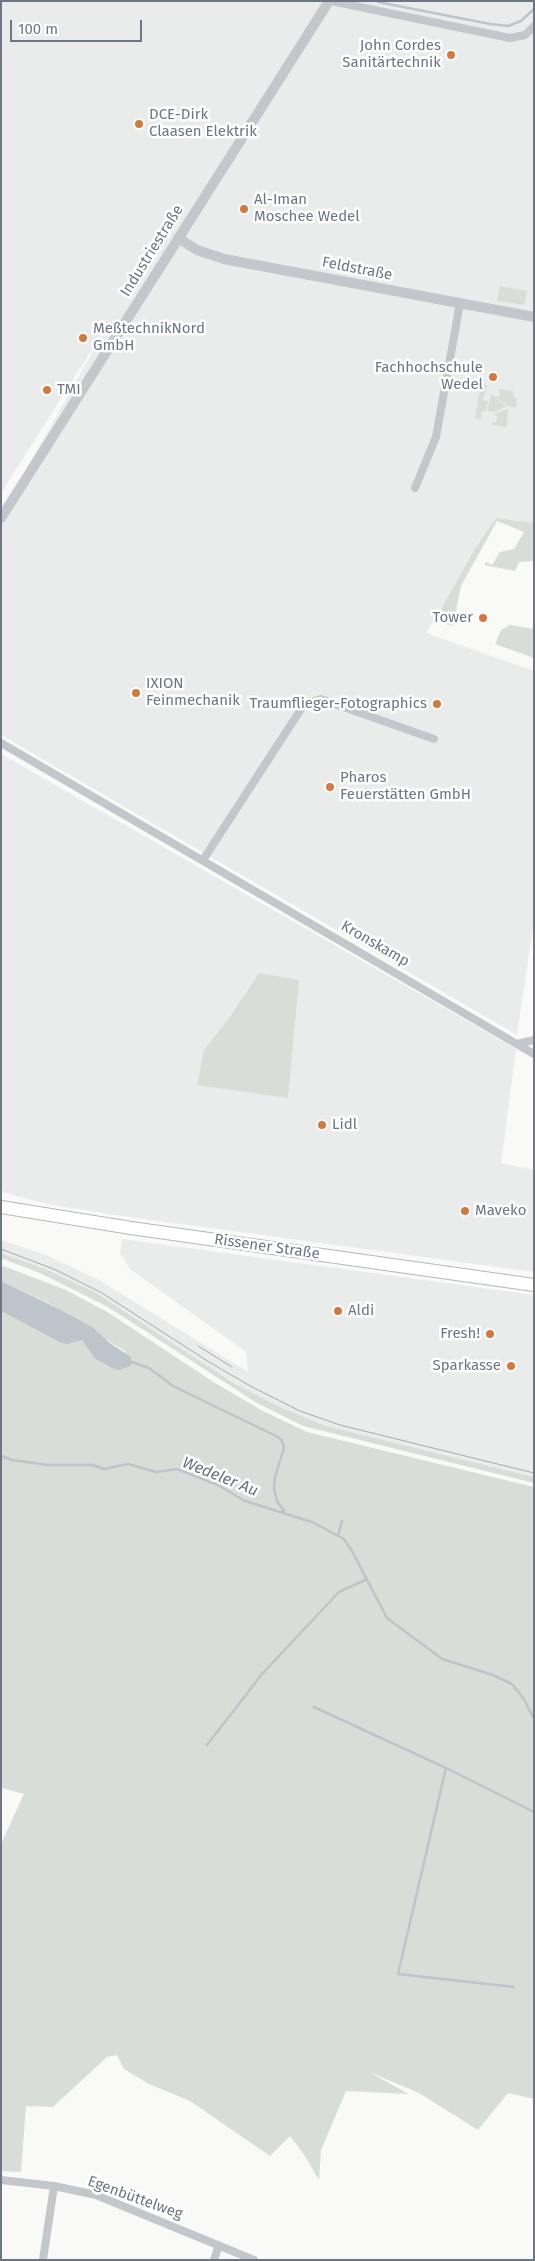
<!DOCTYPE html>
<meta charset="utf-8">
<style>
body{margin:0}
#map{position:relative;width:535px;height:2261px;overflow:hidden;background:#f9f9f7;font-family:"Fira Sans",sans-serif}
canvas{display:block}
.frame{position:absolute;inset:0;border:2px solid #6c7685;pointer-events:none}
.scale{position:absolute;left:10px;top:20px;width:132px;height:22px;box-sizing:border-box;border:2px solid #6c7685;border-top:0;padding-left:6px;font-size:15px;line-height:18px;white-space:nowrap;color:#6c7685;-webkit-text-stroke:4px #fff;paint-order:stroke}
</style>
<div id="map">
<canvas width="535" height="2261"></canvas>
<div class="frame"></div>
<div class="scale">100 m</div>
</div>
<script>
const ctx = document.querySelector('canvas').getContext('2d');
ctx.lineJoin = 'round';
function paint(path, color) {
  ctx.fillStyle = color;
  ctx.fill(path, 'evenodd');
}
function shape(rows) {
  const path = new Path2D();
  for (const r of rows) {
    path.moveTo(r[0], r[1]);
    for (let i = 2; i < r.length; i += 2) path.lineTo(r[i], r[i + 1]);
  }
  return path;
}
function trace(path, color, width, dash) {
  ctx.strokeStyle = color;
  ctx.lineWidth = width;
  ctx.lineCap = dash ? 'butt' : 'round';
  ctx.setLineDash(dash || []);
  ctx.stroke(path);
}
function label(font, color, halo, rows, align = 'center') {
  ctx.font = font + ' "Fira Sans",sans-serif';
  ctx.lineWidth = 5;
  ctx.setLineDash([]);
  ctx.textBaseline = 'middle';
  ctx.strokeStyle = halo;
  ctx.fillStyle = color;
  for (const [text, x, y, turn = 0] of rows) {
    ctx.save();
    ctx.translate(x, y);
    ctx.rotate((+turn || 0) * Math.PI / 180);
    ctx.textAlign = isNaN(turn) ? turn : align;
    if (halo) ctx.strokeText(text, 0, 0);
    ctx.fillText(text, 0, 0);
    ctx.restore();
  }
}
paint(shape([
 [1,1,534,1,534,523,496,518,474,550,426,633,534,671,534,920,517,1035,1,735,1,514,110,321,1,493],
 [1,754,516,1049,501,1163,534,1170,534,1272,122,1216,52,1205,5,1193,1,1189],
 [122,1239,534,1295,534,1477,326,1426,280,1407,235,1384,95,1292,45,1269,1,1253,1,1240,46,1255,99,1280,248,1372,246,1352,130,1269,120,1253]
]), '#eaebeb');
paint(shape([
 [500,286,527,291,524,305,497,301],
 [481,384,487,385,483,400,488,401,486,411,482,411,481,419,475,418],
 [499,389,513,391,513,395,517,400,516,408,508,406,495,397,500,396],
 [491,395,494,396,506,407,494,412,487,411],
 [508,409,515,410,508,409,507,427,492,425,492,422,496,422,497,416,493,414],
 [496,518,534,523,534,561,519,562,515,571,484,565,486,562,492,565,500,552,514,549,524,532,497,521,461,586,453,626,445,624,446,614,439,612,474,550],
 [510,625,534,629,534,658,495,644,501,630],
 [259,973,299,980,288,1098,197,1085,204,1050,230,1017],
 [1,1253,45,1269,95,1292,235,1384,280,1407,326,1426,534,1477,534,1483,303,1426,257,1403,108,1307,42,1274,1,1258],
 [1,1265,66,1290,109,1313,215,1383,263,1411,307,1432,534,1487,534,2099,508,2093,478,2130,419,2093,369,2072,409,2094,346,2091,321,2150,319,2180,305,2156,290,2136,270,2156,190,2101,149,2084,124,2069,117,2055,107,2057,53,2107,26,2106,21,2172,1,2171,1,1844,24,1794,1,1788,1,1311,59,1342,82,1340,95,1359,112,1368,126,1352,50,1304,1,1281]
]), '#d8ded7');
paint(shape([
 [1,1281,57,1308,92,1327,110,1343,131,1357,131,1366,119,1370,112,1368,95,1359,82,1340,67,1344,59,1342,1,1311]
]), '#bdc4ca');
trace(shape([
 [378,2,490,24,508,26,521,21,534,9],
 [132,1362,149,1368,173,1386,278,1437,282,1441,284,1448,275,1477,274,1488,277,1501,284,1511],
 [1,1456,12,1460,48,1465,92,1465,104,1469,128,1464,156,1472,177,1469,218,1485,245,1501,312,1522,344,1539,352,1551,387,1618,442,1659,493,1675,512,1684,524,1699,534,1719],
 [338,1535,342,1521],
 [314,1707,446,1768,534,1812],
 [207,1745,262,1674,339,1592,367,1579],
 [446,1768,398,1974,514,1987]
]), '#bdc4ca', 2.5);
const primary = shape([
 [1,1207,131,1228,534,1285]
]);
trace(primary, '#b5b8bc', 14);
trace(shape([
 [331,1,510,38,525,35,534,26],
 [415,488,436,437,460,303],
 [1,743,534,1054],
 [203,860,303,706,321,699,434,739],
 [517,1044,534,1040],
 [1,2180,54,2186,96,2195,254,2260],
 [43,2260,54,2186],
 [214,2260,219,2245]
]), '#c3c6ca', 8);
trace(shape([
 [178,238,197,250,224,259,534,317],
 [1,518,329,1]
]), '#c3c6ca', 10);
trace(primary, '#fff', 12);
trace(shape([
 [1,1249,56,1270,102,1293,209,1362,252,1387,300,1411,340,1425,534,1473],
 [198,1346,232,1367]
]), '#a5a9af', 1);
for (const [x, y, r, color] of [
 [451,55,5,"#d07940"],
 [139,124,5,"#d07940"],
 [244,209,5,"#d07940"],
 [83,338,5,"#d07940"],
 [493,377,5,"#d07940"],
 [47,390,5,"#d07940"],
 [483,618,5,"#d07940"],
 [136,693,5,"#d07940"],
 [437,704,5,"#d07940"],
 [330,787,5,"#d07940"],
 [322,1125,5,"#d07940"],
 [465,1211,5,"#d07940"],
 [338,1311,5,"#d07940"],
 [490,1334,5,"#d07940"],
 [511,1366,5,"#d07940"]
]) {
  const dot = new Path2D();
  dot.arc(x, y, r, 0, 2 * Math.PI);
  ctx.fillStyle = color;
  ctx.fill(dot);
  trace(dot, '#fff', 2);
}
label('15px', '#6c7685', '#fff', [
 ["John Cordes",441,46,"right"],
 ["Sanitärtechnik",441,63,"right"],
 ["DCE-Dirk",149,115],
 ["Claasen Elektrik",149,132],
 ["Al-Iman",254,200],
 ["Moschee Wedel",254,217],
 ["MeßtechnikNord",93,329],
 ["GmbH",93,346],
 ["Fachhochschule",483,368,"right"],
 ["Wedel",483,385,"right"],
 ["TMI",57,390],
 ["Tower",473,618,"right"],
 ["IXION",146,684],
 ["Feinmechanik",146,701],
 ["Traumflieger-Fotographics",427,704,"right"],
 ["Pharos",340,778],
 ["Feuerstätten GmbH",340,795],
 ["Lidl",332,1125],
 ["Maveko",475,1211],
 ["Aldi",348,1311],
 ["Fresh!",480,1334,"right"],
 ["Sparkasse",501,1366,"right"]
], 'left');
label('15px', '#6c7685', '#fff', [
 ["Industriestraße",152,251,-58],
 ["Feldstraße",357,269,11],
 ["Kronskamp",375,944,30],
 ["Rissener Straße",267,1247,8],
 ["Egenbüttelweg",135,2198,20]
]);
label('italic 16px', '#67757f', '#fff', [
 ["Wedeler Au",220,1477,22]
]);
</script>
